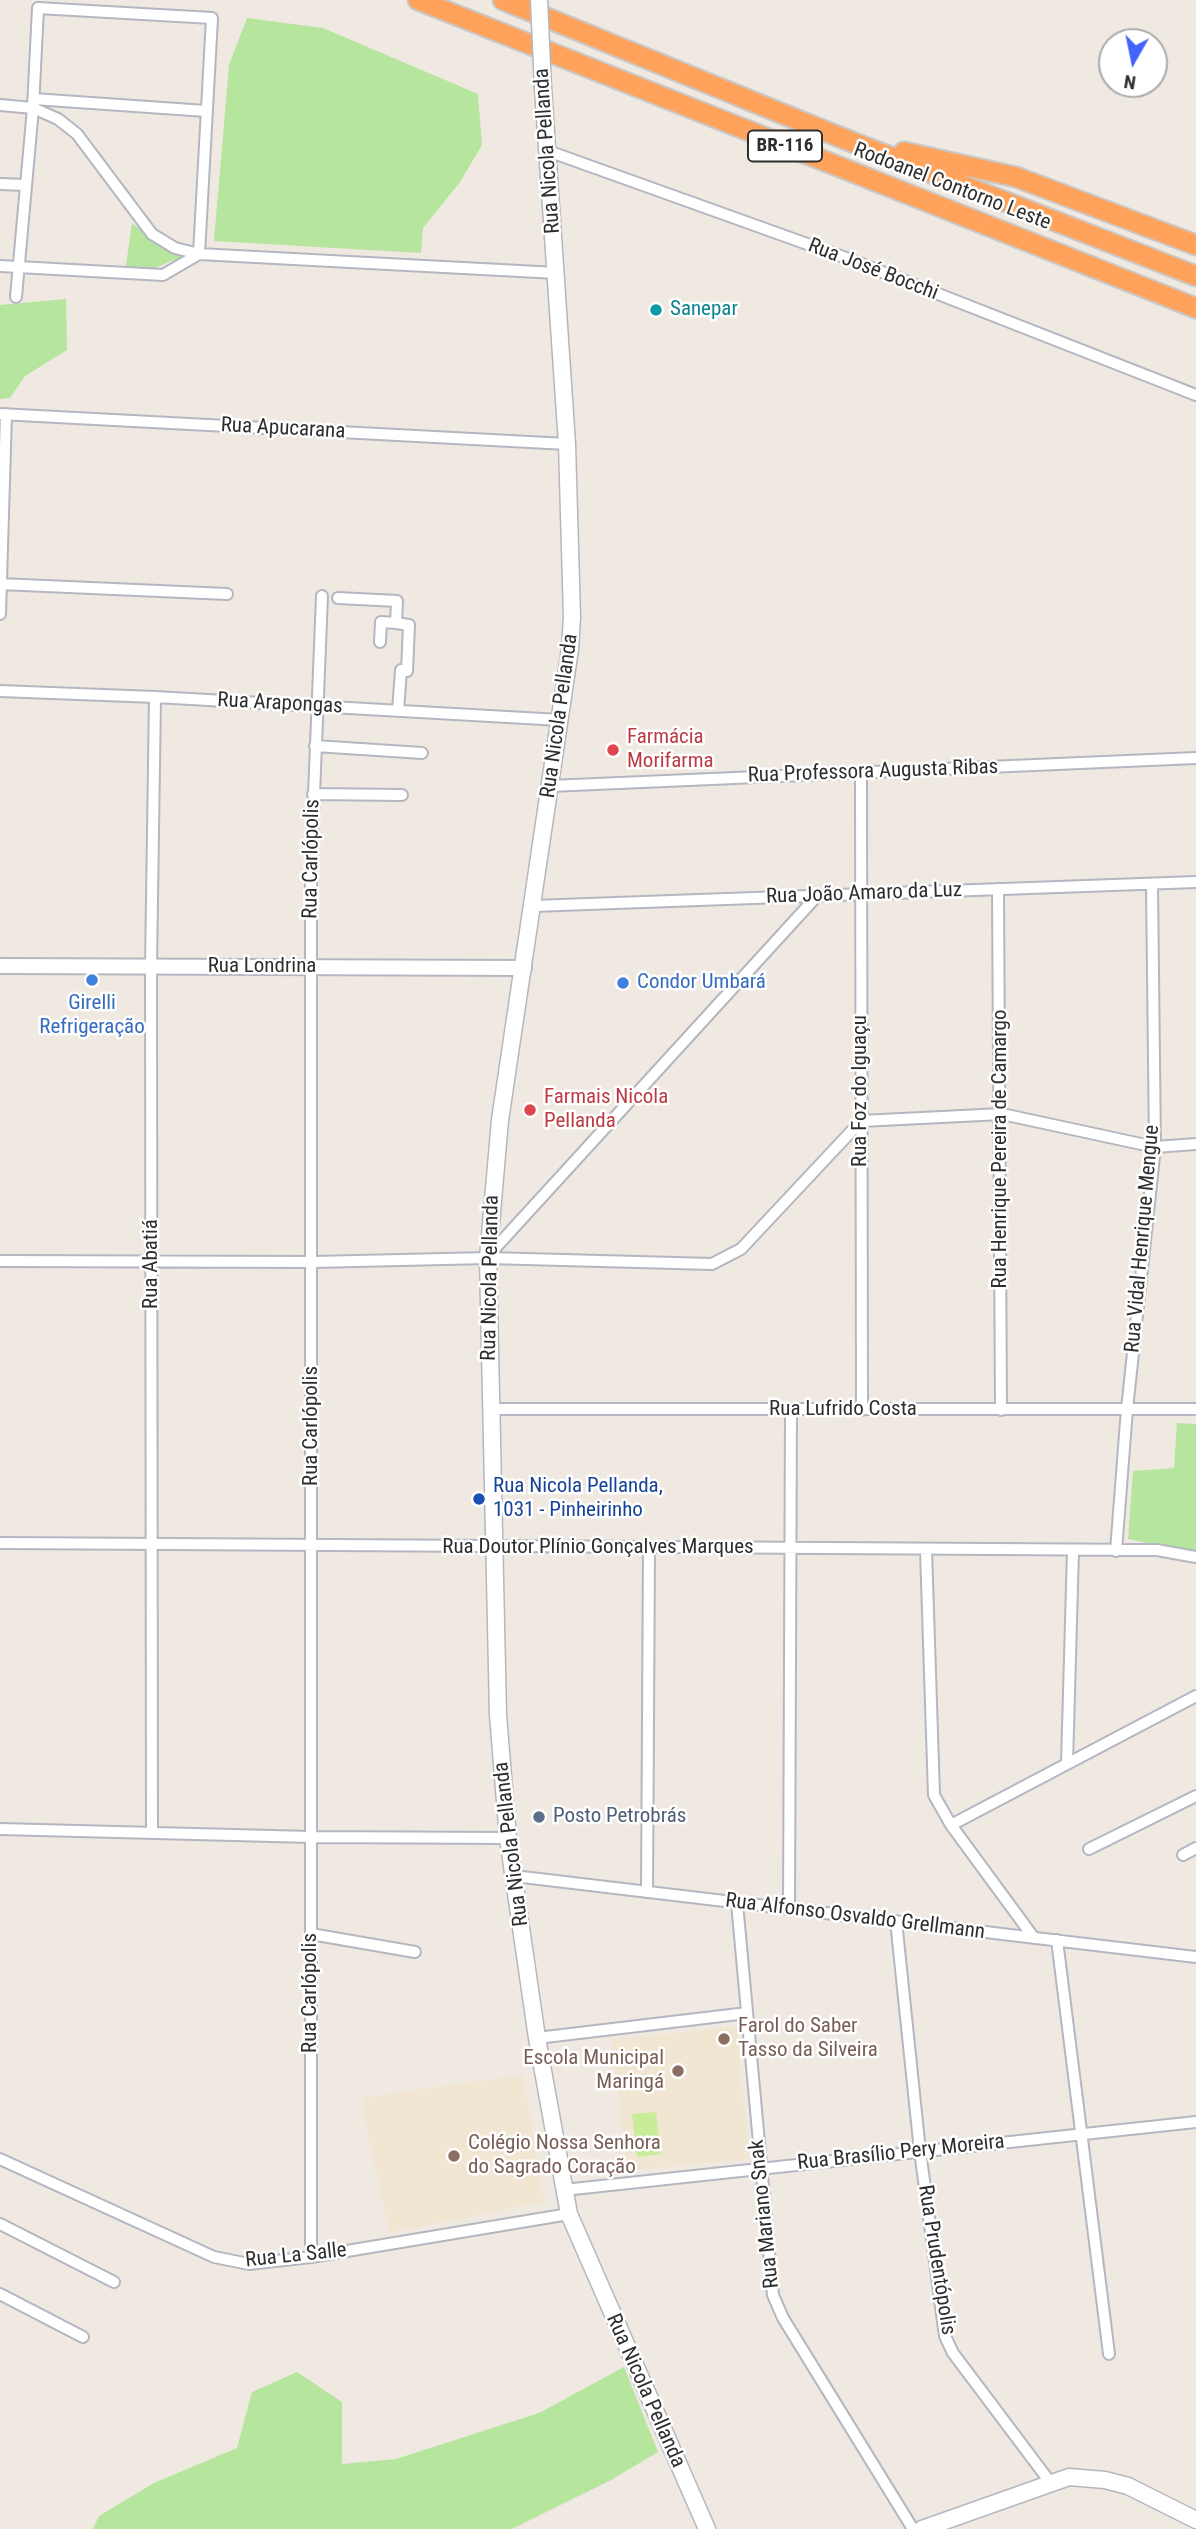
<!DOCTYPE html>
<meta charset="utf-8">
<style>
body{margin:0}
#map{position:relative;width:1196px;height:2529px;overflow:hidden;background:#efe9e1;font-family:"Roboto Condensed",sans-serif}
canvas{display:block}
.north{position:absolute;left:1098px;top:28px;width:70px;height:70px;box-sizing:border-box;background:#fff;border:2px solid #ababab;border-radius:50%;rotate:189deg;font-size:19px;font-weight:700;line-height:28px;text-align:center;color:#2e2e2e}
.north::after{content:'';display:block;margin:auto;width:24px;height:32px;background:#4264fb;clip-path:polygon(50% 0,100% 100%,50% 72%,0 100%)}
</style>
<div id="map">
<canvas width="1196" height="2529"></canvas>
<div class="north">N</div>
</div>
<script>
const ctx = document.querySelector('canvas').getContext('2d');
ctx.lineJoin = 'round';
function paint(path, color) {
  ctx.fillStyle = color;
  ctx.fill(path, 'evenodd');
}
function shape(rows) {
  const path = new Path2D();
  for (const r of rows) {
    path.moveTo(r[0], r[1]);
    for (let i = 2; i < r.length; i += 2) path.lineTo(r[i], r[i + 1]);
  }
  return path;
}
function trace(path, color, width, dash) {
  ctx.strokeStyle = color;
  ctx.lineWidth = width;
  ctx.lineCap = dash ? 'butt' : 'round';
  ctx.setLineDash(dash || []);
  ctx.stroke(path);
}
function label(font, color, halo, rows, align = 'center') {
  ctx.font = font + ' "Roboto Condensed",sans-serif';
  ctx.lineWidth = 5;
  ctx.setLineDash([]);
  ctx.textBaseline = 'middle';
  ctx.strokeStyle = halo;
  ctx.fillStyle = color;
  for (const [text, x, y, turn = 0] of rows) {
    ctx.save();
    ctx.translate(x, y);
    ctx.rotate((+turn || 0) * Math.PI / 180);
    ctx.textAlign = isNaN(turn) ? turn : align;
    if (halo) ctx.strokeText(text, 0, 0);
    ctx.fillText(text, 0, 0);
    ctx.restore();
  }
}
paint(shape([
 [737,2026,749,2159,627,2171,612,2040],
 [523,2075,544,2202,389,2233,363,2109,366,2097]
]), '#f0e6d1');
paint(shape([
 [247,18,323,28,478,94,482,145,460,182,423,228,421,253,214,241,229,65],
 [132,223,154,240,181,257,150,270,126,266],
 [66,299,67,350,25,376,10,398,0,399,0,305],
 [1177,1423,1196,1424,1196,1553,1128,1539,1133,1471,1174,1468],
 [624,2367,658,2452,611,2480,512,2529,93,2529,99,2516,154,2483,237,2448,252,2392,297,2372,342,2402,342,2464,396,2459,539,2413]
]), '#b6e59e');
paint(shape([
 [656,2112,661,2154,637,2157,632,2114]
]), '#c9ec9a');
const minor = shape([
 [34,99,206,111],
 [0,105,33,108,58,119,77,134,152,234,175,248,199,254,557,273],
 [548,151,849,259,1196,395],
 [0,184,25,185],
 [0,266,163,275,199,254],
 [16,297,33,108,38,8,212,18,199,254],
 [0,414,567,444],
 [0,584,227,594],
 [338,598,397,601,396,623,409,625,407,671,401,670,398,711],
 [0,614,6,414],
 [380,642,381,622,396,623],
 [0,691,155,697,560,720],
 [315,746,422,753],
 [861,773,862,1410],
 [550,786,1196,758],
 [313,794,402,795],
 [998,889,1001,1410],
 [533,906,1196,882],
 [488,1256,817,896],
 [0,1261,313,1262,488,1258,712,1264,741,1249,861,1121,1002,1114,1155,1147,1196,1144],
 [489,1409,1196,1409],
 [0,1543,1157,1550,1196,1557],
 [926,1550,934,1795,951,1825,1034,1938],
 [1116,1551,1127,1409,1155,1147,1152,885],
 [1067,1763,1073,1551],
 [951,1825,1196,1696],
 [0,1829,311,1837,508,1838],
 [152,1831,151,967,155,697],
 [1089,1849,1196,1796],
 [1183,1855,1196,1848],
 [514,1876,1196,1957],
 [647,1892,649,1548],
 [737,1903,773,2295,783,2318,913,2529],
 [789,1909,791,1410],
 [896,1921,920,2151,945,2336,953,2353,1050,2482],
 [311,1934,415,1952],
 [1057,1940,1109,2354],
 [537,2038,747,2013],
 [0,2159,214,2257,249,2264,311,2257,569,2214],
 [564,2190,1196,2122],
 [0,2224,114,2282],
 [311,2257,311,869,322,596],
 [0,2294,83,2337]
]);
const tertiary = shape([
 [0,966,524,968]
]);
const secondary = shape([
 [543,88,567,444,572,617,570,649,500,1120,488,1258,498,1715,508,1838,537,2038,569,2214,707,2529],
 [922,2529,1069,2477,1105,2480,1128,2486,1196,2520]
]);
const motorway = shape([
 [418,0,1196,308],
 [503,0,842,138,1196,276],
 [904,152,1016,177,1196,245]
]);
trace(minor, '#b4b7c1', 14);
trace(tertiary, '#b4b7c1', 18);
trace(secondary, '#b4b7c1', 19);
trace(motorway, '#c9c9c9', 23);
trace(minor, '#fff', 10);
trace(tertiary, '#fff', 14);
trace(secondary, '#fff', 16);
trace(motorway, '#ffa35c', 19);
const secondaryBridge = shape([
 [539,0,543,88]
]);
trace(secondaryBridge, '#b4b7c1', 19, []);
trace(secondaryBridge, '#fff', 16);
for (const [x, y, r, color] of [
 [656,310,7,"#0f9aa8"],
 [613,750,7,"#e0444e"],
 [92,980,7,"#3f7fe0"],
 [623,983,7,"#3f7fe0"],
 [530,1110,7,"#e0444e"],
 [479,1499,7,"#1a4fb4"],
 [539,1817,7,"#5c6f8a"],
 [724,2039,7,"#8d6e63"],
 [678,2071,7,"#8d6e63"],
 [454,2156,7,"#8d6e63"]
]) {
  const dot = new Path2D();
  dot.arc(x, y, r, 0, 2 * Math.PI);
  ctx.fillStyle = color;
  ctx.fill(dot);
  trace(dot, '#fff', 2.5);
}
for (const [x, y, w] of [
 [785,146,74]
]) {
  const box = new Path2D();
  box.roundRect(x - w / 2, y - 15.5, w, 31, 5);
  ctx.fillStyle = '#fff';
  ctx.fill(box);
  trace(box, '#2e2e2e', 2);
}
label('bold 19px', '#2e2e2e', null, [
 ["BR-116",785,146]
]);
label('21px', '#2e2e2e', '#fff', [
 ["Rua Nicola Pellanda",548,151,-94],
 ["Rodoanel Contorno Leste",952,187,21],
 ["Rua José Bocchi",873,270,21],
 ["Rua Apucarana",283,429,3],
 ["Rua Arapongas",280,704,3],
 ["Rua Nicola Pellanda",560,716,-82],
 ["Rua Professora Augusta Ribas",873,772,-2],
 ["Rua Carlópolis",312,859,-89],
 ["Rua João Amaro da Luz",864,894,-2],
 ["Rua Londrina",262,967],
 ["Rua Foz do Iguaçu",861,1091,-90],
 ["Rua Henrique Pereira de Camargo",1001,1149,-90],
 ["Rua Vidal Henrique Mengue",1143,1239,-85],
 ["Rua Abatiá",152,1264,-90],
 ["Rua Nicola Pellanda",491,1278,-89],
 ["Rua Lufrido Costa",843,1410],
 ["Rua Carlópolis",312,1426,-90],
 ["Rua Doutor Plínio Gonçalves Marques",598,1548],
 ["Rua Nicola Pellanda",512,1844,-97],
 ["Rua Alfonso Osvaldo Grellmann",855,1917,7],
 ["Rua Carlópolis",311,1993,-90],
 ["Rua Brasílio Pery Moreira",901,2153,-6],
 ["Rua Mariano Snak",765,2214,-96],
 ["Rua La Salle",296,2256,-6],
 ["Rua Prudentópolis",936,2260,81],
 ["Rua Nicola Pellanda",645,2391,66]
]);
label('21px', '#0d838f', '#fff', [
 ["Sanepar",670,310]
], 'left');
label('21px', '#be3a42', '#fff', [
 ["Farmácia",627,738],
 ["Morifarma",627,762],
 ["Farmais Nicola",544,1098],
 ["Pellanda",544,1122]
], 'left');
label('21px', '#366cbe', '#fff', [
 ["Condor Umbará",637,983],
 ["Girelli",92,1004,"center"],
 ["Refrigeração",92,1028,"center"]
], 'left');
label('21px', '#164399', '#fff', [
 ["Rua Nicola Pellanda,",493,1487],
 ["1031 - Pinheirinho",493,1511]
], 'left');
label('21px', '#4e5e75', '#fff', [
 ["Posto Petrobrás",553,1817]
], 'left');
label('21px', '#785e54', '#fff', [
 ["Farol do Saber",738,2027],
 ["Tasso da Silveira",738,2051],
 ["Escola Municipal",664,2059,"right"],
 ["Maringá",664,2083,"right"],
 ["Colégio Nossa Senhora",468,2144],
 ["do Sagrado Coração",468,2168]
], 'left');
</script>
